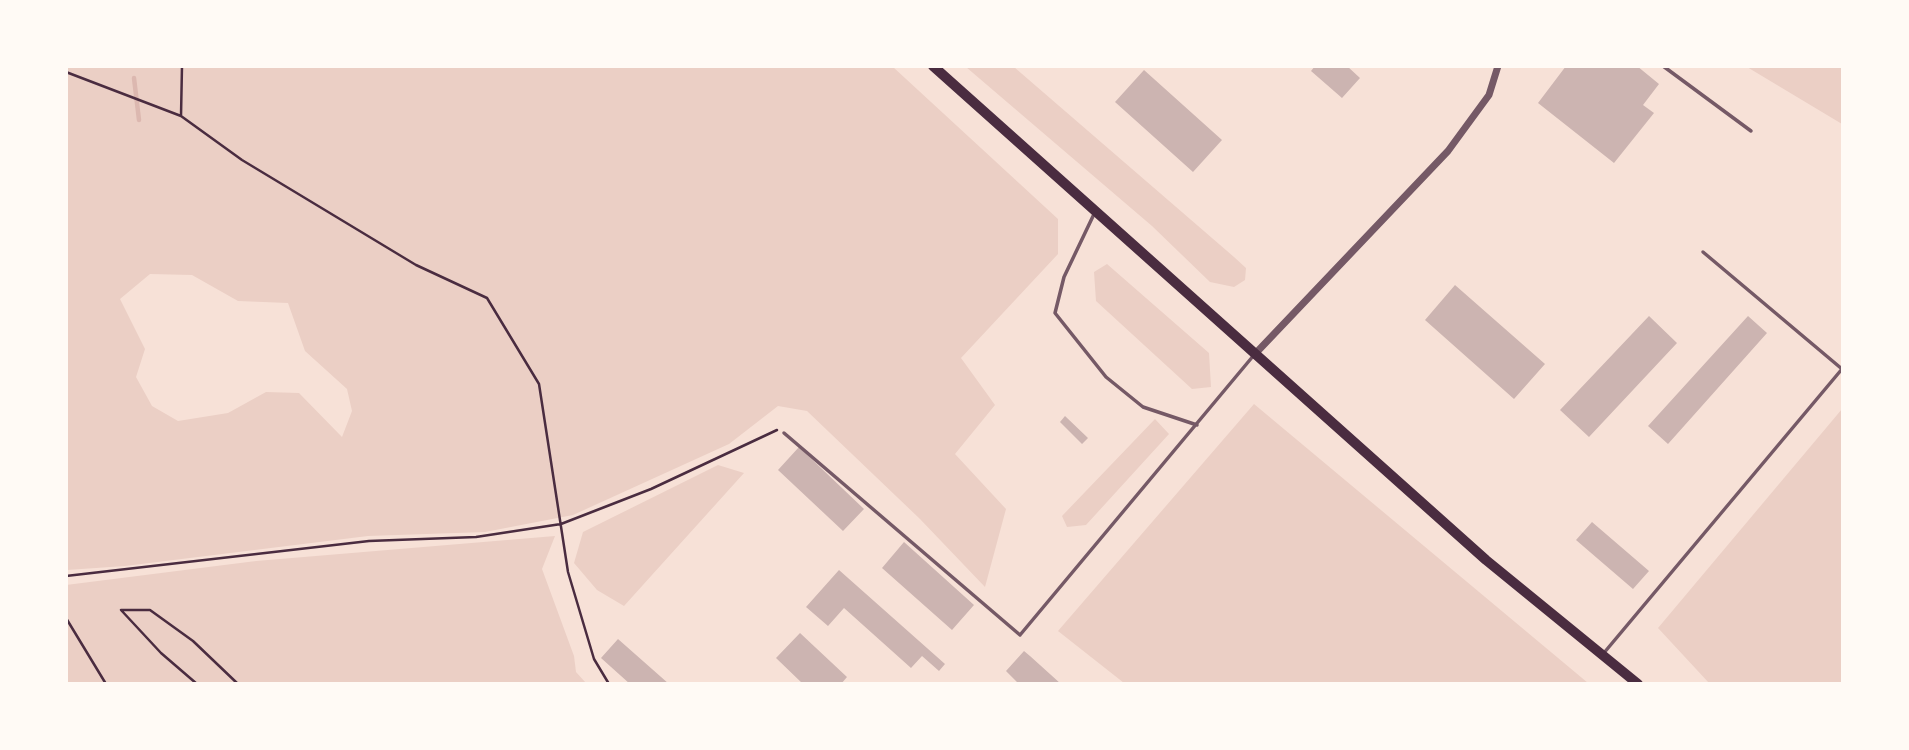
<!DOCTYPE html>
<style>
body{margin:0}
#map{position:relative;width:1909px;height:750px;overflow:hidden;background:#f7e1d7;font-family:"Fira Sans",sans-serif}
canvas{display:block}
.frame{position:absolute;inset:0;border:68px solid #fffaf5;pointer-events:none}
</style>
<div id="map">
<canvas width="1909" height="750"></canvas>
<div class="frame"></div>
</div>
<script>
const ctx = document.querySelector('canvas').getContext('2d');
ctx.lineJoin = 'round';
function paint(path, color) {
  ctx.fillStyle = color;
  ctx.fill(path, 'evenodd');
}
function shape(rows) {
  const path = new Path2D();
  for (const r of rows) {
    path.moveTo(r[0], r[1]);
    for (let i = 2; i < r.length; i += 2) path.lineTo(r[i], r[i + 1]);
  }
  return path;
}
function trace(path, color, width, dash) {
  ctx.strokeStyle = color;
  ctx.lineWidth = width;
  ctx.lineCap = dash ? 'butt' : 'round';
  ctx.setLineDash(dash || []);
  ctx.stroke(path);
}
paint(shape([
 [67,67,893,67,1058,219,1058,254,961,358,995,405,955,454,1006,509,985,587,920,519,807,411,778,406,729,444,573,515,485,532,368,536,125,566,67,570],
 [150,274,192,275,238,301,288,303,305,351,347,389,352,411,342,437,299,393,266,392,228,413,178,421,152,406,136,377,145,349,120,299],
 [966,67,1014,67,1234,257,1246,268,1245,280,1234,287,1210,282,1152,226],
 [1747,67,1842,67,1842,124],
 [1107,264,1209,353,1211,387,1192,389,1096,301,1094,272],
 [1254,404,1588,683,1124,683,1058,631],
 [1842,409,1842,683,1709,683,1658,628],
 [1155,419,1169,434,1086,525,1067,527,1062,516],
 [718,465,744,473,624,606,597,590,574,563,583,532],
 [555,536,542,569,574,656,576,672,586,683,67,683,66,585,256,561]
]), '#ebcfc5');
trace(shape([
 [134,78,139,120]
]), '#dcb8b0', 4.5);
paint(shape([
 [1315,66,1347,66,1360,78,1342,98,1311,71],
 [1566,66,1637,66,1659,84,1643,105,1654,113,1614,163,1538,103],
 [1144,70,1222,140,1193,172,1115,102],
 [1455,285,1545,364,1514,399,1425,320],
 [1649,316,1677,343,1589,437,1560,410],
 [1748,316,1767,333,1668,444,1648,426],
 [1065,416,1088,438,1082,444,1060,422],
 [799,447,864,509,843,531,778,470],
 [1592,522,1649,571,1633,589,1576,540],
 [904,542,974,605,952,630,882,568],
 [839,570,945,664,939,671,922,656,911,668,844,608,828,626,806,607],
 [800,633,847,677,841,684,803,684,776,658],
 [618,639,669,684,630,684,601,658],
 [1024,651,1030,656,1061,684,1019,684,1006,671]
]), '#ccb4b1');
trace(shape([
 [182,66,181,116,242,160,416,265,487,298,539,384,568,572,594,659,609,684],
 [66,72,181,116],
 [66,576,369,541,476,537,561,524,651,489,777,430],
 [66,618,106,684],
 [197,684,161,653,121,610,150,610,193,641,238,684]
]), '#4a2c40', 2.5);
trace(shape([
 [1663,66,1751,131],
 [1095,212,1064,277,1055,313,1106,377,1143,407,1197,425],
 [784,433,1020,635,1254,355],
 [1603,654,1842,369,1703,252]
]), '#755966', 3.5);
trace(shape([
 [1254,355,1448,151,1489,95,1498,66]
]), '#755966', 7);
trace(shape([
 [933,66,1486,560,1638,684]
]), '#4a2c40', 10);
</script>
